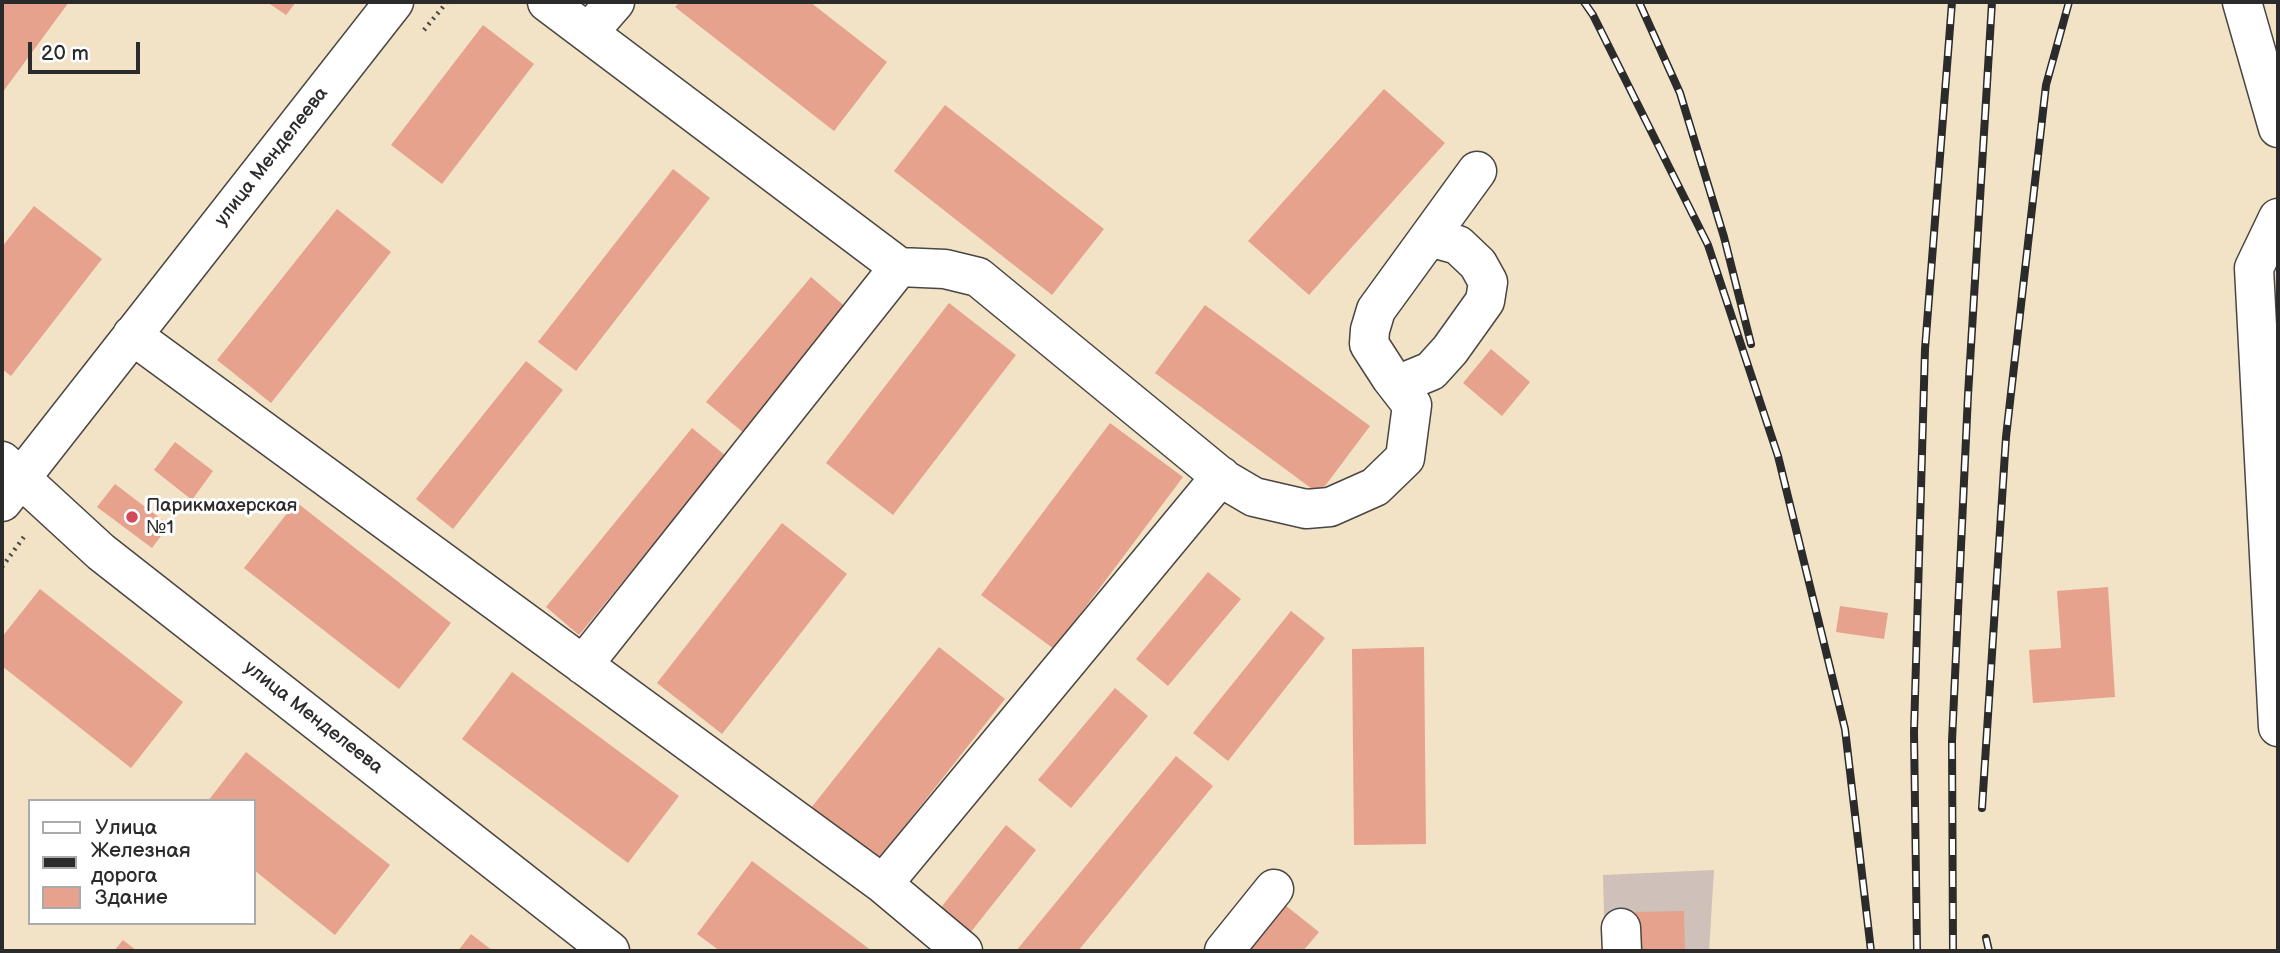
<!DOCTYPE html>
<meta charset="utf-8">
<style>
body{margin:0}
#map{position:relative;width:2280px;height:953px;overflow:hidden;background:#f2e2c6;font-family:"Balsamiq Sans",sans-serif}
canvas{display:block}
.frame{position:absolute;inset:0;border:4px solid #2b2b2b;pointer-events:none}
.legend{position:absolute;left:28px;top:799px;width:228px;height:126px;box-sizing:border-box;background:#fff;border:2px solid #aaa;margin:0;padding:9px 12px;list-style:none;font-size:21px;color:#2b2b2b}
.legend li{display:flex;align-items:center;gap:14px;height:35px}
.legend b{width:35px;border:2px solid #aaa}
.scale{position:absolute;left:28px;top:42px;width:112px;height:32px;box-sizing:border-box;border:4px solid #2b2b2b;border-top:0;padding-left:9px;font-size:21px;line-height:24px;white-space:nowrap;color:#2b2b2b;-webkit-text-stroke:5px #fff;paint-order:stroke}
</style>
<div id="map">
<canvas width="2280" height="953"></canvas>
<div class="frame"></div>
<ul class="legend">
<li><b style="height:9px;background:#fff"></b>Улица</li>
<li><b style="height:9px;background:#2b2b2b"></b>Железная дорога</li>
<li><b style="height:19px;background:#e6a28c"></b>Здание</li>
</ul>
<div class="scale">20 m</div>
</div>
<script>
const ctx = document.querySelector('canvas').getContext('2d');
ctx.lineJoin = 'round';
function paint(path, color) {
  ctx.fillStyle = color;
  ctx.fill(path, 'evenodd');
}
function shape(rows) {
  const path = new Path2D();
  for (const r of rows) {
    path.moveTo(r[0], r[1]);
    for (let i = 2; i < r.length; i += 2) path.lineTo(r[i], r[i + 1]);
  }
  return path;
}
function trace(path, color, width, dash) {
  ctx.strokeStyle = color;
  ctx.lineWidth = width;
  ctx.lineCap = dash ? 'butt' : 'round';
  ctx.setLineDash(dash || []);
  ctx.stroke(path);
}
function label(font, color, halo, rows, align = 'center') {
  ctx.font = font + ' "Balsamiq Sans",sans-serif';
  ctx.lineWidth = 6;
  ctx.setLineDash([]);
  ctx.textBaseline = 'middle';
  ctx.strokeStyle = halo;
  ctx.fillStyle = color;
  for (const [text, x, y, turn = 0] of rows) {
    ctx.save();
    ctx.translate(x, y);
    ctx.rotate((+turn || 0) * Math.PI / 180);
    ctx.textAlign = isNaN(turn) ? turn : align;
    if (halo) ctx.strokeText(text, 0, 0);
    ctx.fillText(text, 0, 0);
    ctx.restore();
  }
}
paint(shape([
 [1714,870,1709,951,1605,951,1603,875]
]), '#cfc0ba');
paint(shape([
 [2,2,69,2,2,93],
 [267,2,296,2,286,15],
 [680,2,810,2,887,62,834,131,675,7],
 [483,25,534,64,442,184,391,145],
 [1384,89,1445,143,1309,295,1248,241],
 [945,105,1104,229,1052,295,894,171],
 [673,169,710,198,576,371,538,342],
 [34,206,102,259,11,376,2,369,2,247],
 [337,209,391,252,271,403,217,360],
 [811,277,848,309,744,433,706,402],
 [949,303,1016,355,893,515,826,463],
 [1205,305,1370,426,1319,494,1155,373],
 [1491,349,1530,382,1502,416,1463,383],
 [526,361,563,390,453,529,416,499],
 [1110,423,1183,477,1054,649,981,595],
 [692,428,726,456,579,635,546,607],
 [175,442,213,471,192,500,154,470],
 [115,484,169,525,152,548,97,507],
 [296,502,451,623,399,689,244,568],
 [782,523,847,574,722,734,657,683],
 [1208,572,1241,599,1168,686,1136,659],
 [2108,587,2115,697,2033,703,2029,650,2061,648,2057,591],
 [40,589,183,702,131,768,2,666,2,637],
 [1840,606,1888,613,1884,639,1836,632],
 [1291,611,1325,638,1228,761,1193,733],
 [939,647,1005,699,874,865,807,813],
 [1424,647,1426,844,1354,845,1352,649],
 [512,672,679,796,628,863,462,739],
 [1115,688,1148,716,1071,808,1038,780],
 [246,752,390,865,335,935,254,870,254,801,208,801],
 [1176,756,1213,786,1078,951,1016,951],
 [1006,825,1036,850,966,938,936,914],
 [752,861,872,951,720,951,697,934],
 [1285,905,1319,932,1303,951,1248,951],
 [1684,911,1685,951,1636,951,1635,912],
 [471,934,493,951,458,951],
 [123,940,137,951,114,951]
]), '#e6a28c');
const minor = shape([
 [547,2,899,267],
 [2242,2,2278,128],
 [588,33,615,2],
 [2278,218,2254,268,2278,727],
 [132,335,883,884,1221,476],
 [1397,385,1431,371,1450,350,1485,301,1488,282,1478,264,1458,245,1429,237],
 [2,461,101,552,610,951],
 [2,502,394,2],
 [583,665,899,267,945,269,978,277,1225,480,1254,497,1306,509,1330,507,1375,487,1405,458,1412,405,1391,378,1369,344,1370,330,1376,310,1477,171],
 [883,884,963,951],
 [1621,928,1622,951],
 [1224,951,1274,889]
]);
trace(minor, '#494642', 41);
trace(shape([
 [424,30,447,2],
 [2,567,26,534]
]), '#494642', 4.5, [2, 5]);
trace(minor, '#fff', 38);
const rail = shape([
 [1584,2,1593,15,1708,245,1778,456,1845,729,1871,951],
 [1639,2,1680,93,1724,237,1751,344],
 [1982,808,2006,437,2046,85,2069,2],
 [1986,938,1989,951],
 [1917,951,1914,732,1925,349,1952,2],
 [1953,951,1952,741,1968,395,1992,2]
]);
trace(rail, '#2b2b2b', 8);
trace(rail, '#fff', 5, [16]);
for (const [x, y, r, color] of [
 [132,517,7,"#d1495b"]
]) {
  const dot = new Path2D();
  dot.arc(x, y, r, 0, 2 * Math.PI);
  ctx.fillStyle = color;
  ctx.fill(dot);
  trace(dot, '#fff', 2.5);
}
label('19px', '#2b2b2b', '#fff', [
 ["улица Менделеева",272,157,-52],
 ["улица Менделеева",313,718,38]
]);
label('19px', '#2b2b2b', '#fff', [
 ["Парикмахерская",146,506],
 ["№1",146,528]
], 'left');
</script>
